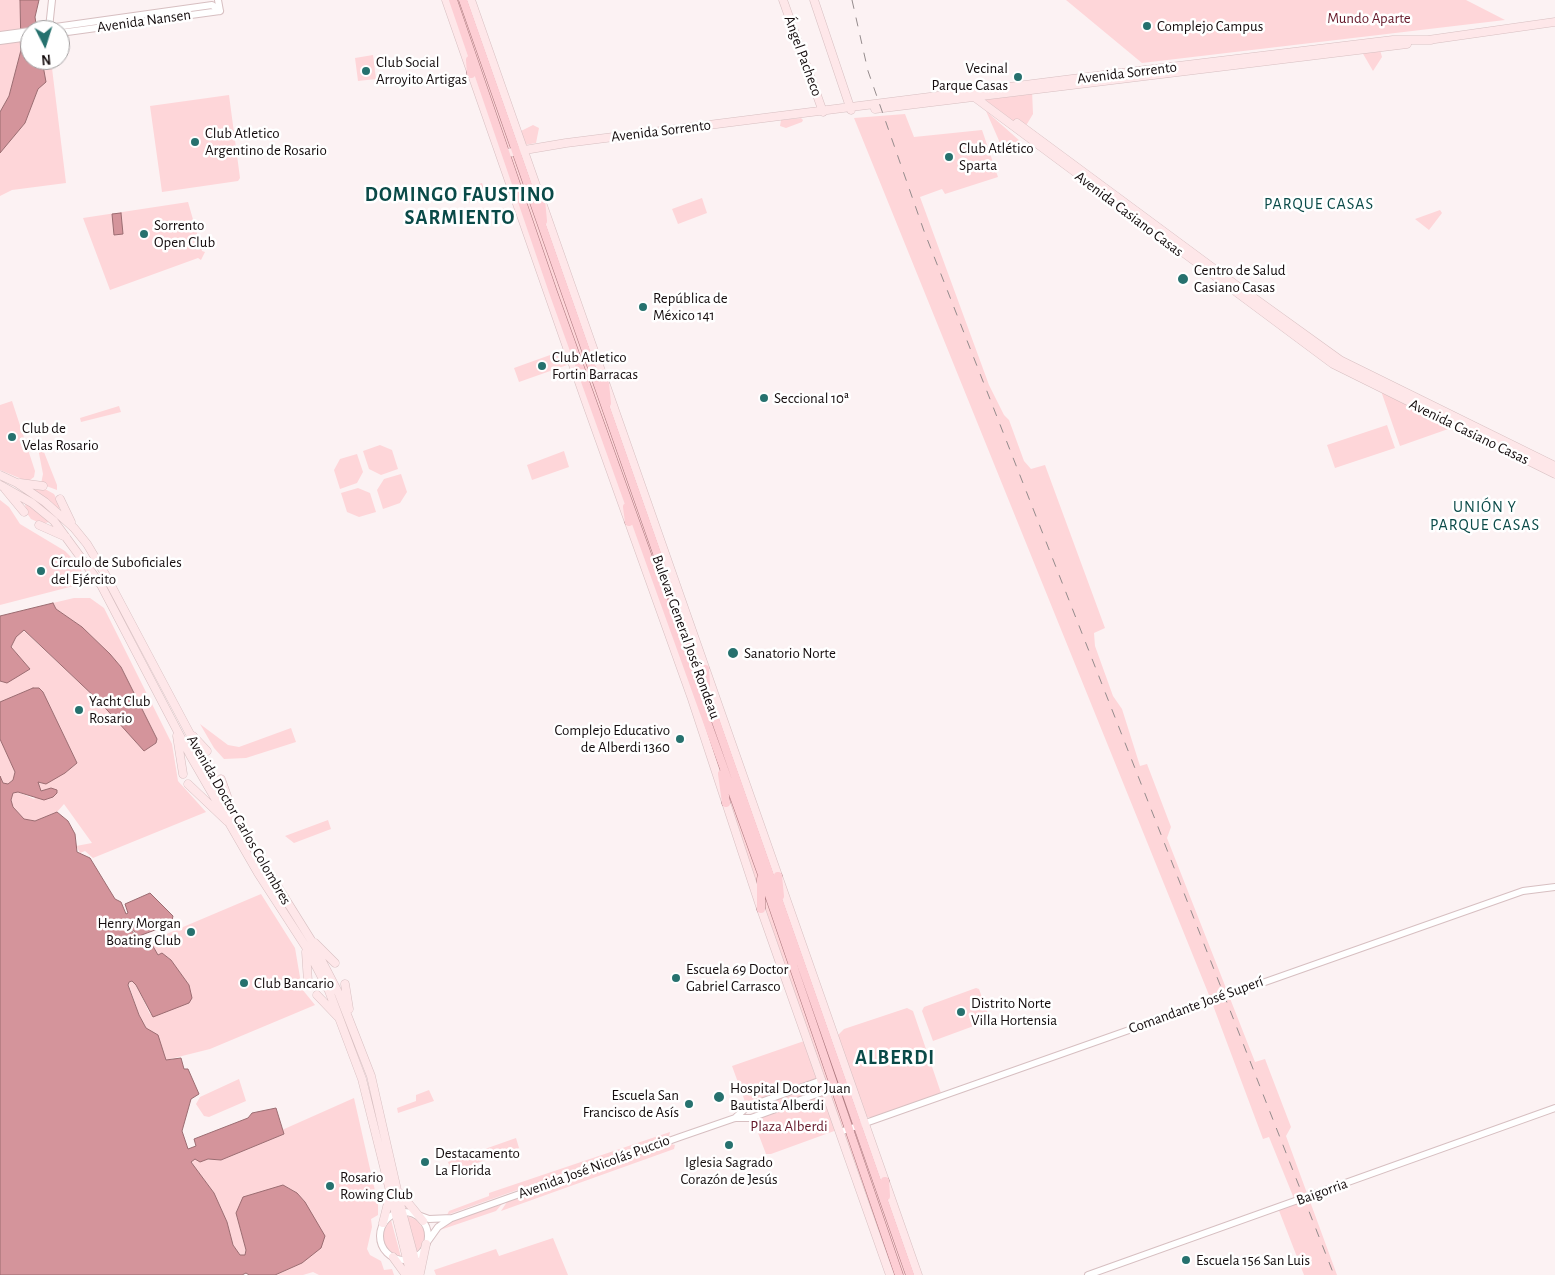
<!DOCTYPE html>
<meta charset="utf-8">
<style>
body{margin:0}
#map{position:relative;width:1555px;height:1275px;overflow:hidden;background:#fcf2f3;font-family:"Alegreya Sans",sans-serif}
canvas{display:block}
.north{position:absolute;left:20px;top:20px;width:50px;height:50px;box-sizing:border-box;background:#fff;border:1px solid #a19e9f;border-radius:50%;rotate:175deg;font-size:14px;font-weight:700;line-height:20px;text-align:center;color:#150d0e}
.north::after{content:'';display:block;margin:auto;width:18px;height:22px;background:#26716e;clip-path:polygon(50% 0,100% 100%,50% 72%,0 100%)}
</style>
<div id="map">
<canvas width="1555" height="1275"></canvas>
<div class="north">N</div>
</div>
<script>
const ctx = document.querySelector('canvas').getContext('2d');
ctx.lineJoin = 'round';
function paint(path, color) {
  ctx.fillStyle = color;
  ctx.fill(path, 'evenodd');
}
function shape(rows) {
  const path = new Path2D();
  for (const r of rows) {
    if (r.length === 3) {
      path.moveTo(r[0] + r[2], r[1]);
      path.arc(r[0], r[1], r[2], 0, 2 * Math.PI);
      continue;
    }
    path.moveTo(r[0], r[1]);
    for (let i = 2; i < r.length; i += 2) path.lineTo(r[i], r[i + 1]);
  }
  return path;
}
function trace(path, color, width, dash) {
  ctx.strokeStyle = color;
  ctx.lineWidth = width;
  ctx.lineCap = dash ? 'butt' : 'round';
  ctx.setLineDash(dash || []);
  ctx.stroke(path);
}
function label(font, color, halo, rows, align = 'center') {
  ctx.font = font + ' "Alegreya Sans",sans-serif';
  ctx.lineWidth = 5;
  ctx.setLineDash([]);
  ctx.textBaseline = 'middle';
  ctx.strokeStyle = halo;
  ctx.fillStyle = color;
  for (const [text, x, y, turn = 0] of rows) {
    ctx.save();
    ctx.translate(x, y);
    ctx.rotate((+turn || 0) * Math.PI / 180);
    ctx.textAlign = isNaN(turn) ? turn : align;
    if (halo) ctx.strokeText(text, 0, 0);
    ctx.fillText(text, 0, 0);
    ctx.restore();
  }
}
paint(shape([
 [0,0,20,0,21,50,9,96,0,112],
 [446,0,471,0,918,1275,890,1275,822,1081,747,1107,732,1066,807,1040],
 [1066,0,1466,0,1505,20,1142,63],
 [1380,50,1382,57,1373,71,1362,52],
 [373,55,376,79,358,81,355,58],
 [42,60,51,60,66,183,12,190,0,196,0,153,25,123,38,89,45,82],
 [1032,90,1033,114,1024,129,981,97],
 [229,95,240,178,238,181,162,192,150,106],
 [986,111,1020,141,1012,149,1004,152],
 [905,114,914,137,982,130,998,177,945,194,942,189,920,197,989,385,1004,415,1009,420,1024,461,1031,469,1045,465,1105,628,1094,633,1095,646,1113,696,1122,709,1140,766,1147,764,1171,827,1167,838,1255,1062,1265,1059,1291,1127,1286,1136,1337,1275,1304,1275,1278,1208,1295,1201,1269,1137,1263,1139,1211,1000,854,118],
 [801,118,803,120,802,122,786,128,780,126,781,120],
 [533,125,539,128,536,143,525,145,521,131],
 [482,183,485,191,477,195,478,200,468,203,466,188],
 [702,198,707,213,678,224,672,209],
 [188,202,202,251,205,252,201,260,198,258,110,290,83,218],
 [1440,210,1442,213,1429,230,1415,219],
 [564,350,570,364,519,382,514,368],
 [1381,391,1451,428,1400,446],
 [12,401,35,471,34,477,30,480,24,480,0,470,0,405],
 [119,406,121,412,81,422,80,418],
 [1387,425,1395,448,1335,468,1327,445],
 [38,437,57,485,57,490,41,484,43,474,36,438],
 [380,445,392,450,398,469,381,475,369,469,363,451],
 [564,451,569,467,532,480,527,465],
 [357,454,363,472,357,483,340,489,334,470,340,459],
 [401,474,407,492,400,503,383,509,377,490,384,479],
 [358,488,370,493,376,512,359,517,347,512,341,493],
 [38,489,45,489,54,494,59,503,59,511,33,490],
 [0,500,9,507,20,524,65,551,74,560,89,582,0,605],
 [25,503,33,508,49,522,42,524,31,519,26,512],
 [74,598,90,598,104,608,172,744,178,781,206,812,93,858,85,851,80,853,76,846,92,843,64,804,57,812,35,821,24,819,13,807,11,800,12,793,18,792,34,799,51,788,41,791,38,782,42,783,65,773,77,763,43,692,39,688,33,688,0,702,0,681,7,682,30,669,11,647,16,637,23,630,99,701,144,751,156,743,157,739,121,667,110,654,82,627,56,609,53,603],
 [200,724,228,745,239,747,291,728,296,742,246,758,224,759,214,748],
 [0,739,15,772,13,780,8,784,3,784,0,775],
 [328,820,331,829,294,843,285,836],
 [261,894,295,948,302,989,315,1005,210,1049,166,1060,160,1042,146,1028,139,1015,128,982,132,981,136,985,150,1014,191,998,189,985,179,971,169,958,162,953,158,955,150,941],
 [976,988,979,989,990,1020,933,1041,922,1011,924,1007],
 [907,1008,913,1011,941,1093,873,1118,867,1117,865,1116,837,1036,844,1029],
 [239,1079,246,1101,209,1117,204,1116,196,1104,200,1097],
 [811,1087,815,1088,815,1092,758,1112,754,1110,756,1106],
 [429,1090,434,1101,398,1113,397,1108,416,1101,416,1095],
 [820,1095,825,1096,837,1130,771,1154,766,1154,755,1125,757,1118],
 [354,1098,378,1204,378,1215,371,1219,372,1227,367,1249,370,1255,381,1261,384,1270,392,1269,394,1275,319,1275,313,1272,303,1275,275,1275,302,1263,305,1202,294,1191,283,1185,236,1213,246,1250,245,1255,240,1255,233,1245,227,1222,214,1193,191,1162,195,1159,221,1160,284,1134,282,1130],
 [670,1132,669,1136,447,1215,449,1211,489,1196,489,1193],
 [516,1138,519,1148,452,1172,448,1162],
 [671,1144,675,1145,674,1149,501,1211,507,1202],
 [502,1204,496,1211,440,1230,453,1221],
 [407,1216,417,1220,424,1230,424,1243,416,1253],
 [391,1220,401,1257,389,1252,383,1241,384,1228],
 [553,1238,568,1275,436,1275,434,1270,496,1249,499,1256]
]), '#fed6d9');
const water = shape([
 [20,0,39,0,35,17,37,30,30,30,30,60,42,60,46,82,38,89,25,123,0,153,0,112,9,96,21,50,20,0],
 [121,213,123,234,114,235,112,214,121,213],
 [53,603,56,609,82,627,110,654,121,667,157,739,156,743,144,751,99,701,24,630,16,637,11,647,30,669,7,683,0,681,0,616,53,603],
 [33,688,39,688,43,692,77,763,65,773,46,784,38,782,41,791,51,788,57,790,57,793,53,797,44,800,18,792,13,793,11,800,13,807,24,819,35,821,57,812,68,821,75,834,77,852,90,858,115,899,121,902,126,914,128,913,125,904,150,893,173,916,171,924,139,936,124,922,137,937,141,945,150,941,158,955,162,953,171,960,189,985,192,998,189,1003,153,1017,136,985,132,981,129,982,128,985,139,1015,146,1028,158,1035,166,1060,181,1058,184,1069,188,1069,199,1094,191,1099,182,1131,188,1149,196,1146,194,1139,248,1118,252,1113,276,1108,284,1134,221,1160,208,1159,200,1162,195,1159,191,1162,214,1193,227,1222,233,1245,240,1255,245,1255,246,1250,236,1213,243,1197,283,1185,297,1193,305,1202,325,1236,321,1248,302,1263,275,1275,249,1275,246,1273,242,1275,0,1275,0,776,3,783,8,784,13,780,15,772,0,739,0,702,33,688]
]);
paint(water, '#d4949b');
trace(water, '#9b6c71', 1);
const tertiary = shape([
 [218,0,220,11],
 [49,28,52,0],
 [34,30,212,5,220,11],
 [60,33,220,11],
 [0,35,30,31],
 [0,41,30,37],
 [735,1118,747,1107,822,1080],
 [840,1132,1523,891,1555,887],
 [404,1236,24],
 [418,1215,429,1219,452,1218,680,1137,735,1118,751,1118,847,1083],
 [428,1241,438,1227,450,1219],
 [1088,1275,1555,1108]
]);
const secondary = shape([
 [446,0,586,402,692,699,761,909,890,1275],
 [471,0,918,1275],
 [783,0,823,112],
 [814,0,851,110],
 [1428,40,1555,22],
 [973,96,1333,364,1555,474],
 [875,109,1407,44],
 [1017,123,1236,285,1340,360,1555,466],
 [501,154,566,143,1096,76,1393,40,1431,40],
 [0,475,17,483,45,502,74,528,87,544,105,574,233,815,311,940,339,994,371,1076,402,1212,419,1275],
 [20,483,43,486],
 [0,485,32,503,54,521,101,585,190,755,258,873,306,947,329,991,362,1079,411,1275],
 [5,489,24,512],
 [60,499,71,522],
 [39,525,66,537],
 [177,736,183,774],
 [193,736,207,751],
 [221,779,227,796],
 [188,784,227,821],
 [315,943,335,963],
 [306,952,308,982],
 [345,984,349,1009],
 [317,995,338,1017],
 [400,1193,423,1221],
 [383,1223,389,1199],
 [393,1257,406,1275],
 [420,1273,426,1244]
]);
const primary = shape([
 [453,0,553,292,761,872,899,1275],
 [463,0,910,1275],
 [470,60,471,74],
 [541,200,543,221],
 [605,384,607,403],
 [627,507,629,522],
 [705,669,706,685],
 [722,774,726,803],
 [778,876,780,896],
 [761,909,761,879],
 [885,1181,886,1196]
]);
trace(tertiary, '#d7bfc1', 8);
trace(secondary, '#d7bfc1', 9);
trace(primary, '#aa767c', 9);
trace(tertiary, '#fff', 6);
trace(secondary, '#fee7e9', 8);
trace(primary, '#fdced4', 8);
trace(shape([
 [852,0,868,71,924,231,1334,1275]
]), '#948b8c', 1, [9, 9]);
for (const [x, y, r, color] of [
 [1147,26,5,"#26716e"],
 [366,71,5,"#26716e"],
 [1018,77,5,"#26716e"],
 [195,142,5,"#26716e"],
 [949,157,5,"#26716e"],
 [144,234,5,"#26716e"],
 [1183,279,6,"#26716e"],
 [643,307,5,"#26716e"],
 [542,366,5,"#26716e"],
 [764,398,5,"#26716e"],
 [12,437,5,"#26716e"],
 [41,571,5,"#26716e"],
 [733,653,6,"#26716e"],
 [79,710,5,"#26716e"],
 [680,739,5,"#26716e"],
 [191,932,5,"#26716e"],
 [676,978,5,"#26716e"],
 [244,983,5,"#26716e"],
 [961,1012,5,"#26716e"],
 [719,1097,6,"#26716e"],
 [689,1104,5,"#26716e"],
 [729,1145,5,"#26716e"],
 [425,1162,5,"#26716e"],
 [330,1186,5,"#26716e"],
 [1186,1260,5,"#26716e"]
]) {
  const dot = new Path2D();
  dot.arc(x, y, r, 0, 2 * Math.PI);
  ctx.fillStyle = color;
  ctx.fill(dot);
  trace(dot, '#fff', 2);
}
label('15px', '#65192a', '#fff', [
 ["Mundo Aparte",1369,18],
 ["Plaza Alberdi",789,1126]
]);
label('15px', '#150d0e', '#fff', [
 ["Avenida Nansen",144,21,-8],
 ["Ángel Pacheco",803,56,70],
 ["Avenida Sorrento",1127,73,-7],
 ["Avenida Sorrento",661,131,-7],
 ["Avenida Casiano Casas",1129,214,37],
 ["Avenida Casiano Casas",1469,432,26],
 ["Bulevar General José Rondeau",686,637,70],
 ["Avenida Doctor Carlos Colombres",239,820,60],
 ["Comandante José Superí",1196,1005,-20],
 ["Avenida José Nicolás Puccio",594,1167,-20],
 ["Baigorria",1322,1192,-20]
]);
label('15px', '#150d0e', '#fff', [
 ["Complejo Campus",1157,26],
 ["Club Social",376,62],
 ["Arroyito Artigas",376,79],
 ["Vecinal",1008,68,"right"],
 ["Parque Casas",1008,85,"right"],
 ["Club Atletico",205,133],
 ["Argentino de Rosario",205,150],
 ["Club Atlético",959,148],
 ["Sparta",959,165],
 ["Sorrento",154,225],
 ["Open Club",154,242],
 ["Centro de Salud",1194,270],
 ["Casiano Casas",1194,287],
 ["República de",653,298],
 ["México 141",653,315],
 ["Club Atletico",552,357],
 ["Fortin Barracas",552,374],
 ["Seccional 10ª",774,398],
 ["Club de",22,428],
 ["Velas Rosario",22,445],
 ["Círculo de Suboficiales",51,562],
 ["del Ejército",51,579],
 ["Sanatorio Norte",744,653],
 ["Yacht Club",89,701],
 ["Rosario",89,718],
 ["Complejo Educativo",670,730,"right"],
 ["de Alberdi 1360",670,747,"right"],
 ["Henry Morgan",181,923,"right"],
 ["Boating Club",181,940,"right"],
 ["Escuela 69 Doctor",686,969],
 ["Gabriel Carrasco",686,986],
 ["Club Bancario",254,983],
 ["Distrito Norte",971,1003],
 ["Villa Hortensia",971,1020],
 ["Hospital Doctor Juan",730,1088],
 ["Bautista Alberdi",730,1105],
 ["Escuela San",679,1095,"right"],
 ["Francisco de Asís",679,1112,"right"],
 ["Destacamento",435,1153],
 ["La Florida",435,1170],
 ["Iglesia Sagrado",729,1162,"center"],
 ["Corazón de Jesús",729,1179,"center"],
 ["Rosario",340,1177],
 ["Rowing Club",340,1194],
 ["Escuela 156 San Luis",1196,1260]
], 'left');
ctx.letterSpacing = '1px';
label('16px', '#0a4a48', '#fff', [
 ["PARQUE CASAS",1319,204],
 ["UNIÓN Y",1485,507],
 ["PARQUE CASAS",1485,525]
]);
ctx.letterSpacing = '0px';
ctx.letterSpacing = '1px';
label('bold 20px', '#0a4a48', '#fff', [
 ["DOMINGO FAUSTINO",460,195],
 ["SARMIENTO",460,218],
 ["ALBERDI",895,1058]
]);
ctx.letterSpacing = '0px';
</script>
